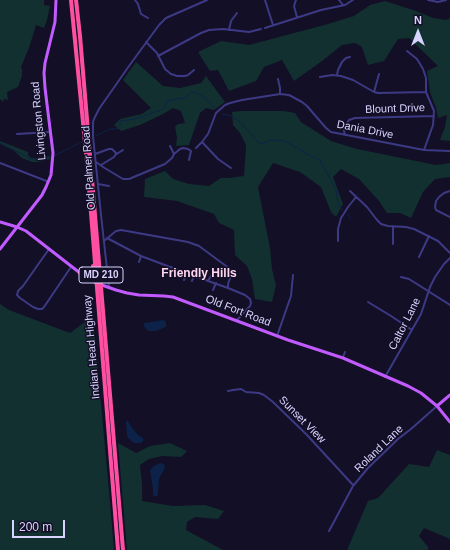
<!DOCTYPE html>
<style>
body{margin:0}
#map{position:relative;width:450px;height:550px;overflow:hidden;background:#130f26;font-family:Arial,sans-serif}
canvas{display:block}
.north{position:absolute;left:398px;top:12px;width:40px;height:40px;-webkit-text-stroke:3px #130f26;paint-order:stroke;rotate:0deg;font-size:11px;font-weight:700;line-height:16px;text-align:center;color:#d9d4ff}
.north::after{content:'';display:block;margin:auto;width:14px;height:18px;background:#d9d4ff;clip-path:polygon(50% 0,100% 100%,50% 72%,0 100%)}
.scale{position:absolute;left:12px;top:520px;width:53px;height:18px;box-sizing:border-box;border:2px solid #d9d4ff;border-top:0;padding-left:5px;font-size:12px;line-height:14px;white-space:nowrap;color:#d9d4ff;-webkit-text-stroke:3px #130f26;paint-order:stroke}
</style>
<div id="map">
<canvas width="450" height="550"></canvas>
<div class="north">N</div>
<div class="scale">200 m</div>
</div>
<script>
const ctx = document.querySelector('canvas').getContext('2d');
ctx.lineJoin = 'round';
function paint(path, color) {
  ctx.fillStyle = color;
  ctx.fill(path, 'evenodd');
}
function shape(rows) {
  const path = new Path2D();
  for (const r of rows) {
    path.moveTo(r[0], r[1]);
    for (let i = 2; i < r.length; i += 2) path.lineTo(r[i], r[i + 1]);
  }
  return path;
}
function trace(path, color, width, dash) {
  ctx.strokeStyle = color;
  ctx.lineWidth = width;
  ctx.lineCap = dash ? 'butt' : 'round';
  ctx.setLineDash(dash || []);
  ctx.stroke(path);
}
function label(font, color, halo, rows, align = 'center') {
  ctx.font = font + ' Arial,sans-serif';
  ctx.lineWidth = 3;
  ctx.setLineDash([]);
  ctx.textBaseline = 'middle';
  ctx.strokeStyle = halo;
  ctx.fillStyle = color;
  for (const [text, x, y, turn = 0] of rows) {
    ctx.save();
    ctx.translate(x, y);
    ctx.rotate((+turn || 0) * Math.PI / 180);
    ctx.textAlign = isNaN(turn) ? turn : align;
    if (halo) ctx.strokeText(text, 0, 0);
    ctx.fillText(text, 0, 0);
    ctx.restore();
  }
}
paint(shape([
 [0,0,44,0,44,5,50,6,47,20,44,28,36,25,29,48,21,67,22,69,22,76,18,87,7,92,8,100,4,99,3,102,0,99],
 [385,1,416,11,433,18,446,20,450,18,450,141,440,140,445,127,447,115,438,118,436,108,430,92,427,71,438,66,409,38,398,39,384,61,368,65,362,47,355,43,342,45,322,61,294,81,282,60,264,67,256,81,229,91,218,70,210,71,198,52,221,41,249,45,328,24,354,16,370,5],
 [136,62,163,86,180,88,201,83,206,76,225,102,214,110,206,108,200,113,189,145,176,146,177,138,175,127,178,124,185,123,181,111,173,108,163,114,140,125,121,131,114,125,120,119,142,114,151,108,123,80],
 [241,111,284,111,295,113,301,122,331,141,357,149,436,165,450,163,450,177,435,179,423,192,411,218,400,213,387,213,379,201,359,179,341,169,333,177,343,204,336,217,331,212,321,187,300,172,273,163,258,187,270,248,272,269,276,285,272,302,255,299,252,279,247,266,235,255,234,230,219,223,214,214,177,201,144,197,145,179,165,171,173,179,189,184,209,186,221,178,229,178,244,176,246,145,240,133,233,125,232,112],
 [0,141,28,152,28,155,31,158,40,158,50,156,50,159,39,162,32,162,22,158,13,150,0,144],
 [0,304,9,310,70,333,93,316,110,502,114,550,0,550],
 [118,443,136,453,150,446,170,443,187,451,181,457,162,456,149,459,140,465,142,484,142,501,173,506,205,505,224,511,218,519,195,517,187,522,186,530,223,550,127,550],
 [437,450,450,455,450,539,424,528,419,536,428,547,428,550,347,550,368,501,378,498,409,464,429,467]
]), '#12302f');
paint(shape([
 [164,320,165,321,166,323,166,327,156,331,149,331,146,329,143,324,145,323],
 [127,420,133,429,138,435,143,438,143,441,141,443,134,443,128,438,127,435,126,422],
 [160,463,164,464,165,467,159,479,158,494,157,496,154,496,153,495,153,489,150,470,154,466]
]), '#0c2248');
trace(shape([
 [222,114,232,116,240,122,260,144,273,140,285,141,307,154,320,160,336,190,338,203,342,210],
 [95,136,106,131,111,129,117,129,120,126,120,121,135,119,161,110,165,107,167,101,175,99,185,98,191,92,198,93,203,97,215,108],
 [0,143,31,159,40,159,56,155,81,142],
 [347,214,351,219]
]), '#0c2248', 1);
trace(shape([
 [135,0,138,4,141,14,148,18],
 [265,0,273,25],
 [296,0,294,6,297,17],
 [339,0,343,5],
 [428,0,438,2,446,0],
 [265,28,321,10,345,5,353,0],
 [229,30,231,21,237,13],
 [146,42,157,53,165,69,171,74,177,76,185,76,188,75,194,70],
 [407,51,417,59,423,69,426,78,426,92,434,111,433,125,424,150],
 [158,56,201,33,209,30,223,29,249,32,261,29],
 [337,75,338,70,342,62,346,58,350,57],
 [320,77,332,75,341,76,353,80,374,92,378,93,426,92],
 [278,79,280,88,280,94],
 [374,92,379,74],
 [17,134,50,132],
 [345,135,344,131,346,125,349,120,355,118,434,116],
 [202,142,218,159,231,168],
 [196,148,202,142,208,134,216,113,225,105,230,103,242,100,280,94,289,95,302,102,307,106,326,128,331,132,424,150,450,151],
 [95,154,109,149,112,149,116,153,116,154,114,157,101,165],
 [174,154,180,149,183,148,188,149,191,151,189,160],
 [115,155,123,150],
 [96,162,103,167,123,179,129,179,165,164,172,158,174,154,170,146],
 [0,163,49,182],
 [98,184,109,186],
 [350,191,367,207,377,220,381,224,388,226,406,227,414,229,438,241,450,253],
 [450,191,444,193,439,197,436,201,435,207,436,210,450,217],
 [107,238,141,256,194,276,228,288],
 [104,241,116,231,121,230,188,242,199,246,226,266,231,270,232,273,228,284,228,288,245,295,250,299,251,303,250,306,237,320],
 [338,241,338,229,341,218,348,207,356,197],
 [393,244,393,227],
 [49,249,23,286,18,291,17,295,20,298,33,307,38,309,42,309,44,307,71,267],
 [419,257,429,236],
 [139,262,141,256],
 [401,277,409,279,450,305],
 [184,280,187,274],
 [192,281,194,276],
 [208,281,212,274],
 [109,287,101,215,93,136,93,122,94,119,99,109,129,66,159,25,166,18,207,0],
 [213,290,216,283],
 [368,302,391,316,412,330],
 [277,336,291,296,293,275],
 [343,357,345,352],
 [385,377,421,314,430,287,435,277,444,264,450,258],
 [228,391,233,390,241,389,246,392,259,393,264,395,273,402,307,435,353,485],
 [329,531,353,486,368,468,398,439,411,429,437,406]
]), '#3d3a85', 2);
trace(shape([
 [0,222,17,227,26,231,80,273,96,283,116,290,127,293,139,295,164,296,173,297,288,340,343,358,408,386,421,393,437,406,450,422],
 [0,249,42,195,46,187,51,175,53,153,45,88,44,73,45,63,55,22,56,0],
 [437,406,450,395]
]), '#c25bff', 3);
trace(shape([
 [71,0,87,163,118,550],
 [76,0,80,36,123,550],
 [80,273,86,274,90,273,93,269,93,266]
]), '#ff4fa3', 4);
for (const [x, y, w] of [
 [101,275,44]
]) {
  const box = new Path2D();
  box.roundRect(x - w / 2, y - 8, w, 16, 3);
  ctx.fillStyle = '#130f26';
  ctx.fill(box);
  trace(box, '#d9d4ff', 1);
}
label('bold 10px', '#d9d4ff', null, [
 ["MD 210",101,275]
]);
label('11px', '#d9d4ff', '#130f26', [
 ["Blount Drive",395,109,-2],
 ["Livingston Road",39,121,-95],
 ["Dania Drive",365,130,11],
 ["Old Palmer Road",89,168,-94],
 ["Old Fort Road",238,311,21],
 ["Caltor Lane",405,324,-63],
 ["Indian Head Highway",92,347,-95],
 ["Sunset View",302,420,45],
 ["Roland Lane",379,449,-44]
]);
label('bold 12px', '#ffd6f0', '#130f26', [
 ["Friendly Hills",199,274]
]);
</script>
